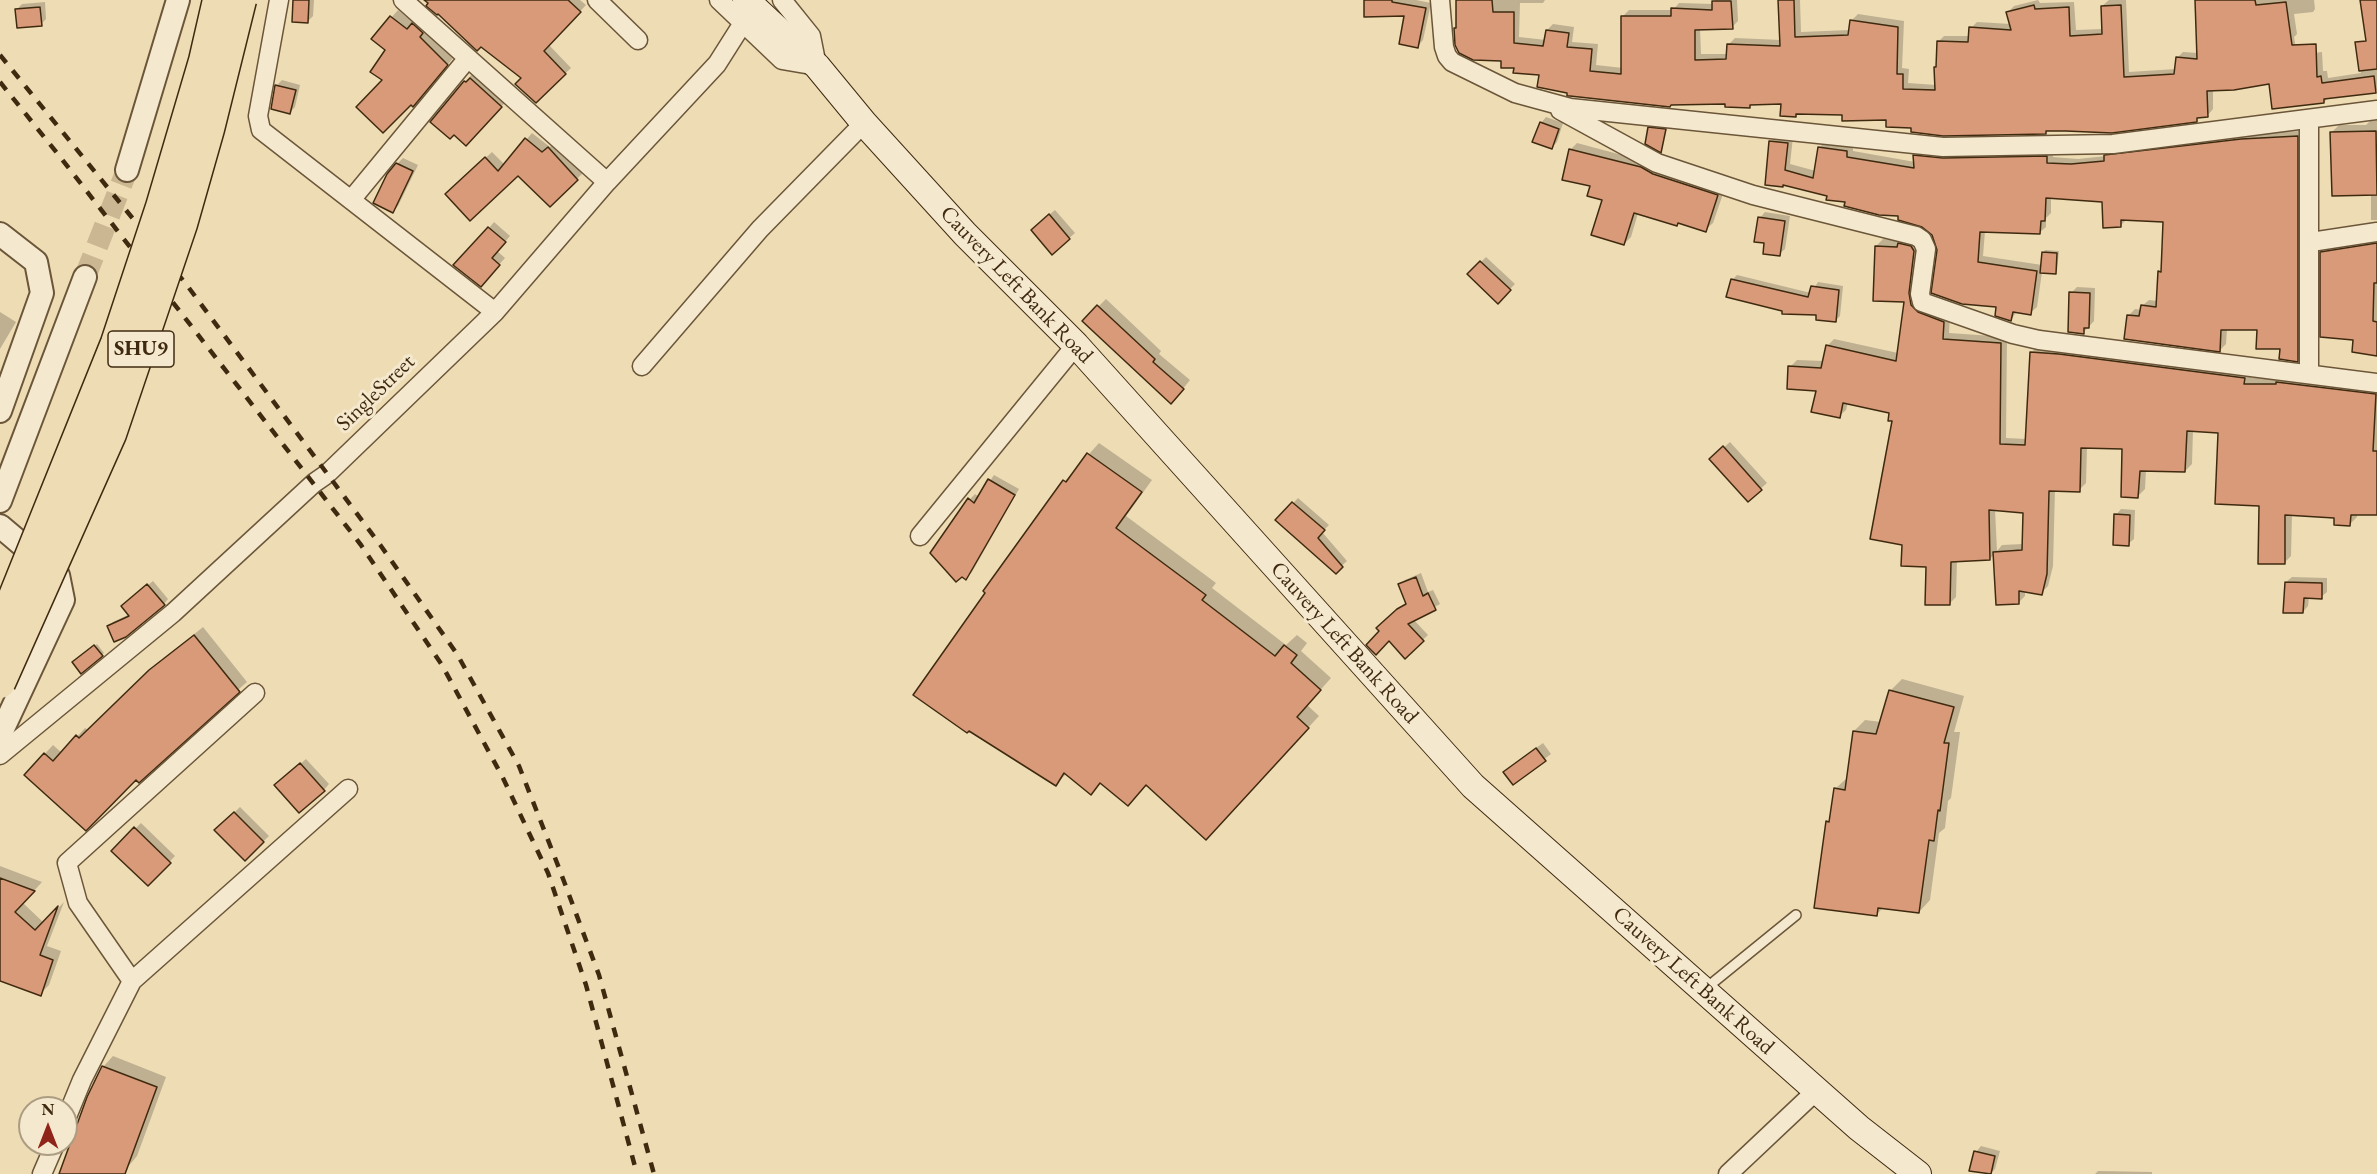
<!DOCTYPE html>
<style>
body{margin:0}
#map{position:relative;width:2377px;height:1174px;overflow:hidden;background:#eedcb4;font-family:"EB Garamond",serif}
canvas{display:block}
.north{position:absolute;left:18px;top:1096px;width:60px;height:60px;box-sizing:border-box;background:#f4e8ce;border:2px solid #ac9c82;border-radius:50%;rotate:0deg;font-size:16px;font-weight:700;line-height:24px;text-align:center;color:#3f2a10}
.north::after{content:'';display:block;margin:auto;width:21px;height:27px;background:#8f2418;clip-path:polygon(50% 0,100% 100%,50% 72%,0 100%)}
</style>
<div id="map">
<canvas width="2377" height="1174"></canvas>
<div class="north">N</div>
</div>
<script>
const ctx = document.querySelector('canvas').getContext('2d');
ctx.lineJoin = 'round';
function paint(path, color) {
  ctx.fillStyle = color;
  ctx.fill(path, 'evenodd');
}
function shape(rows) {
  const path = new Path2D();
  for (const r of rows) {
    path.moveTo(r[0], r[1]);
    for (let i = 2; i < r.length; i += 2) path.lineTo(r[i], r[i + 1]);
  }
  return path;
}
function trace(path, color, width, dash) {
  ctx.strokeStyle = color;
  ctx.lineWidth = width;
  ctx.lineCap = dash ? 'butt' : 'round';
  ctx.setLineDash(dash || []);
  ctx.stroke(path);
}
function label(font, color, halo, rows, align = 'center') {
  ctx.font = font + ' "EB Garamond",serif';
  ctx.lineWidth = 6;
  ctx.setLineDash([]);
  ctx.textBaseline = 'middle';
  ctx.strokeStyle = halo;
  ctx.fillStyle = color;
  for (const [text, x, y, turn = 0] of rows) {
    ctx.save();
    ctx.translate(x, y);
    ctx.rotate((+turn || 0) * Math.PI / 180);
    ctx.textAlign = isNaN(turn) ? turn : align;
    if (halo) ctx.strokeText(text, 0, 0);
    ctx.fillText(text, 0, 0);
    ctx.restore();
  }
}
paint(shape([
 [294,0,314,0,313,16,308,21],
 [424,0,580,0,586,5,549,45,571,68,536,101,523,78,481,45,477,49],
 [1365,0,1416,0,1431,3,1423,40,1418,46,1406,14],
 [1457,0,1545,0,1543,3,1520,3,1519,37,1546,40,1547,30,1553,24,1574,27,1572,42,1598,44,1596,65,1623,68,1623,16,1629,10,1673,10,1679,3,1713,4,1715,0,1737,0,1738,21,1732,27,1700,28,1701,54,1728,54,1729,44,1735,38,1781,40,1780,0,1800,0,1801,32,1850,30,1852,20,1858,14,1904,21,1902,68,1909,69,1908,83,1936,85,1938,42,1944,36,1970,36,1971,28,1977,22,2011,24,2008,12,2014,6,2038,0,2040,3,2074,2,2076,30,2103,29,2102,6,2109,0,2126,0,2129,72,2176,69,2177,58,2183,52,2198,53,2197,0,2314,0,2315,9,2313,12,2294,14,2297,34,2294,37,2297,55,2322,52,2323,71,2327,71,2328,78,2361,73,2358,53,2377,45,2377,90,2329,97,2324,102,2270,83,2213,90,2213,109,2207,116,2200,116,2196,120,2048,130,2045,132,1912,126,1888,118,1843,114,1798,112,1795,115,1782,102,1752,103,1749,106,1726,102,1569,92,1540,73,1515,67,1503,60,1455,28,1458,26],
 [45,2,46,19,41,24,16,10,22,4],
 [398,10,414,23,420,17,426,29,454,57,420,98,385,79,387,50,373,39],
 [473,73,510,97,475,136,454,133,465,82],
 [282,80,300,85,295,107,290,112,276,86],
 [1546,117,1563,123,1557,142,1551,148,1541,123],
 [2371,120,2377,120,2377,220,2371,220,2371,193,2332,132,2339,125,2366,125],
 [1652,126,1667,127,1661,151,1649,128],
 [2303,131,2303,354,2297,360,2258,329,2227,329,2226,344,2220,350,2129,315,2135,309,2142,310,2142,306,2149,300,2158,301,2160,272,2163,269,2165,221,2127,219,2120,226,2104,201,2051,197,2051,213,2046,218,2046,227,2039,233,1985,231,1983,256,2042,265,2043,253,2045,250,2059,251,2057,270,2055,272,2042,272,2037,307,2030,313,2017,311,2011,320,1939,250,1934,235,1923,225,1899,215,1829,195,1784,184,1782,186,1771,141,1777,135,1793,137,1790,164,1816,171,1819,148,1825,142,1853,146,1853,151,1915,162,1915,156,1921,150,2053,151,2053,157,2078,159,2106,156,2112,150,2248,133],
 [1919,154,1951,158,1950,160,1919,157],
 [532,133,550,147,555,142,584,172,550,205,518,174,453,188,492,152,505,165],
 [1577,143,1648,162,1725,188,1713,223,1705,230,1680,222,1677,225,1638,213,1631,237,1624,244,1604,199,1570,150],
 [403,158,418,165,398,206,393,211,397,164],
 [1055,210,1075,233,1052,253,1038,224],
 [1765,212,1790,216,1785,249,1779,254,1760,218],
 [494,222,510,236,497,251,505,258,486,279,489,228],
 [2377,238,2377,354,2355,338,2322,253,2329,246],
 [1883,239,1920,241,1915,285,1950,315,1949,333,2007,337,2006,438,2027,439,2031,353,2038,346,2251,371,2251,378,2282,378,2377,387,2377,514,2357,514,2357,517,2350,524,2336,516,2292,514,2291,556,2284,563,2261,505,2219,431,2193,430,2192,464,2185,471,2146,469,2145,489,2138,496,2124,447,2087,447,2086,483,2079,490,2055,489,2053,566,2048,586,2041,593,2025,591,2025,596,2018,603,1995,553,1990,559,1957,560,1956,597,1949,604,1927,566,1904,544,1893,420,1891,412,1848,402,1846,410,1839,416,1818,389,1790,367,1797,360,1824,361,1827,346,1834,339,1898,353,1905,301,1876,246],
 [1995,509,2024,511,2023,544,2002,545,1997,551],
 [1486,257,1515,284,1498,301,1469,274],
 [1737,275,1811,293,1818,282,1843,286,1840,316,1835,321,1818,314,1783,310,1732,280],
 [2077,287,2095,288,2094,321,2083,333,2071,293],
 [1106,299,1161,351,1159,354,1190,380,1178,395,1084,321],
 [0,312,16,322,0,349],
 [1730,442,1767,483,1748,500,1711,459],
 [1099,443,1152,480,1126,516,1216,583,1212,588,1286,645,1297,635,1307,643,1301,651,1331,678,1307,705,1319,716,1217,826,1147,784,1128,804,1101,782,1091,793,1067,773,1056,784,1065,481],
 [994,475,1019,489,972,572,966,578,970,499,975,494,979,497],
 [1298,498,1329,525,1322,532,1347,561,1336,571,1277,520],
 [2121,509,2135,510,2134,539,2128,544,2116,515],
 [1421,573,1428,592,1433,590,1440,604,1413,619,1428,635,1405,657,1378,629,1407,603,1400,585,1405,580],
 [2292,577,2327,578,2327,592,2321,597,2309,597,2308,606,2303,612,2286,582],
 [153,581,168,599,164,604,108,627,113,622,130,614,128,601],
 [203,627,247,682,136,778,26,774,53,745,62,753,85,728,88,730,160,662],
 [97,644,104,653,82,672,77,660],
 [1902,679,1964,696,1954,732,1960,732,1951,798,1948,801,1945,828,1939,833,1930,900,1919,912,1884,907,1876,915,1827,822,1832,818,1835,789,1847,778,1854,731,1865,720,1881,722,1890,691],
 [1543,743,1551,754,1513,783,1510,767],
 [306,759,329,784,324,790,282,780],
 [240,807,269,836,245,859,216,830],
 [141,823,175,856,148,884,113,851],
 [0,866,42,882,23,903,44,923,64,902,47,946,61,951,49,985,40,994,0,980],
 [113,1056,166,1077,137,1156,122,1174,60,1174,103,1067],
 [1981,1146,2000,1151,1995,1169,1990,1174,1971,1170,1976,1152],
 [2098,1171,2152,1172,2152,1174,2095,1174]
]), '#0003');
const building = shape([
 [293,0,309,0,308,23,292,22,293,0],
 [424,0,568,0,581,12,544,51,566,74,536,103,515,84,521,78,481,47,477,51,438,14,437,15,426,6,428,3,424,0],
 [1364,0,1392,0,1392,2,1426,8,1418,48,1399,44,1404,16,1364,17,1364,0],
 [1456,0,1492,0,1493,12,1514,12,1514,43,1543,46,1546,30,1569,33,1567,47,1592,49,1590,71,1621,74,1621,16,1671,16,1671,8,1712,10,1712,1,1731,1,1733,29,1695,30,1695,60,1726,59,1727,44,1780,46,1778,0,1794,0,1795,37,1848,35,1850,20,1898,27,1897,74,1903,74,1903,89,1935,90,1934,67,1936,67,1937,41,1968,42,1969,27,2011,30,2006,12,2034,5,2035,9,2069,7,2070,36,2102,34,2101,6,2121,5,2124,77,2174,74,2176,57,2197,59,2195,0,2255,0,2256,5,2286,2,2292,45,2316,44,2317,77,2321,76,2322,83,2374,76,2376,93,2324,99,2324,103,2272,109,2269,84,2234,90,2207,91,2208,117,2197,118,2197,122,2112,133,2066,131,2046,131,2046,134,1943,136,1911,132,1911,128,1886,127,1886,120,1842,121,1842,115,1796,114,1796,117,1780,116,1781,104,1750,105,1750,108,1725,107,1725,104,1671,105,1670,107,1570,96,1567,96,1567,93,1537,87,1539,75,1513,73,1514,68,1501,68,1501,61,1473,60,1459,53,1455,45,1454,28,1456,28,1456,0],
 [2360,0,2377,0,2377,69,2359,71,2355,42,2366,41,2360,0],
 [40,7,42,26,17,28,15,9,40,7],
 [390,16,407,29,412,23,423,33,420,37,448,65,413,107,411,105,383,133,356,107,382,80,370,72,385,50,371,39,390,16],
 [470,78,502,107,466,146,454,135,450,139,430,122,464,81,466,82,470,78],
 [275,85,296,90,290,114,271,109,275,85],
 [1540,122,1559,129,1552,149,1532,142,1540,122],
 [1648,127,1666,129,1661,153,1645,144,1648,127],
 [2376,131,2377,195,2332,196,2330,132,2376,131],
 [2298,136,2298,362,2279,359,2280,349,2256,349,2257,330,2221,330,2220,352,2124,339,2127,315,2139,316,2141,305,2156,307,2158,271,2161,272,2163,222,2121,220,2121,227,2103,228,2102,202,2046,198,2045,221,2041,221,2040,234,1980,232,1978,262,2037,271,2031,315,2013,312,2011,321,1995,316,1996,307,1962,304,1931,293,1937,250,1932,235,1922,227,1898,220,1898,216,1879,215,1844,206,1845,202,1826,200,1827,196,1783,185,1783,187,1765,185,1769,141,1788,143,1785,170,1813,178,1818,147,1847,151,1847,157,1914,168,1913,155,1943,158,2047,156,2047,163,2071,164,2104,161,2104,155,2241,139,2298,136],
 [525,138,542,152,548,147,578,180,550,207,518,176,470,221,445,194,485,157,498,171,525,138],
 [1569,149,1641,167,1653,174,1718,195,1706,232,1678,223,1677,226,1634,213,1624,245,1591,235,1602,200,1587,196,1590,186,1562,180,1569,149],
 [396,163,413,171,393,213,373,203,387,174,396,163],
 [1049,214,1070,239,1052,255,1031,230,1049,214],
 [1758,217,1785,221,1780,256,1763,254,1764,243,1754,242,1758,217],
 [488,227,506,242,492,258,500,265,481,287,453,265,488,227],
 [1898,243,1911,246,1914,251,1909,293,1911,305,1918,312,1944,322,1943,339,2001,343,2000,444,2025,445,2030,352,2059,354,2245,378,2244,384,2276,384,2276,382,2376,394,2373,451,2377,451,2377,515,2351,515,2350,526,2334,525,2334,518,2285,515,2285,564,2258,564,2259,506,2215,504,2218,433,2187,431,2185,472,2140,471,2138,498,2121,497,2122,449,2081,448,2080,492,2049,491,2047,574,2042,595,2019,591,2019,604,1996,605,1993,552,2022,550,2023,513,1989,510,1990,560,1951,562,1950,605,1925,605,1926,567,1901,566,1902,545,1870,539,1892,421,1888,421,1889,413,1843,403,1840,418,1811,412,1816,391,1787,389,1788,366,1821,368,1826,345,1896,361,1904,302,1873,301,1875,246,1897,247,1898,243],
 [2377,243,2377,283,2374,283,2373,321,2377,322,2377,356,2352,352,2353,340,2320,337,2320,252,2377,243],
 [2042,252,2057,253,2056,274,2040,273,2042,252],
 [1480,261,1511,290,1498,304,1467,274,1480,261],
 [1731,279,1808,297,1811,286,1839,290,1836,322,1816,320,1816,315,1782,314,1782,311,1726,297,1731,279],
 [2069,292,2090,293,2089,328,2084,328,2084,334,2068,332,2069,292],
 [1097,305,1155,359,1153,362,1184,389,1171,404,1082,321,1097,305],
 [1723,446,1762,490,1748,502,1709,459,1723,446],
 [1087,453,1142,492,1116,528,1206,595,1202,600,1275,656,1284,645,1297,655,1291,663,1321,690,1297,717,1309,728,1206,840,1146,785,1128,806,1100,783,1091,795,1064,773,1056,786,969,731,967,733,913,695,985,593,983,591,1063,480,1066,482,1087,453],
 [988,479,1015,495,966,580,962,577,956,582,930,553,968,498,974,503,988,479],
 [1292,502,1325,530,1318,538,1343,567,1336,574,1275,520,1292,502],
 [2114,514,2130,515,2129,546,2113,545,2114,514],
 [1416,577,1423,596,1428,593,1436,610,1408,624,1424,641,1405,659,1389,641,1376,655,1366,645,1379,631,1376,628,1397,609,1406,604,1398,584,1416,577],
 [2285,582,2322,583,2322,599,2304,598,2303,613,2283,613,2285,582],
 [147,584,165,605,126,637,114,642,107,626,129,616,121,606,147,584],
 [194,635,240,692,139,783,136,780,86,831,24,775,44,753,53,761,76,735,79,738,149,670,194,635],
 [94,645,103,656,81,674,72,662,94,645],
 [1889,690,1954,707,1944,743,1949,743,1940,811,1938,810,1934,841,1929,840,1919,913,1878,908,1877,916,1814,908,1826,821,1829,822,1834,788,1845,790,1853,731,1876,734,1889,690],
 [1536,748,1546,761,1513,785,1503,772,1536,748],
 [300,763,325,791,299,813,274,785,300,763],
 [234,812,264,842,245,861,214,830,234,812],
 [134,827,171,863,148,886,111,851,134,827],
 [0,878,35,891,15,912,35,930,58,906,40,955,53,960,41,996,0,981,0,878],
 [102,1066,157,1087,125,1174,59,1174,87,1097,102,1066],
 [1974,1151,1995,1156,1991,1174,1969,1171,1974,1151]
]);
paint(building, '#d89a79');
trace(building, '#3f2a10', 1.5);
trace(shape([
 [85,277,127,170]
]), '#cbb893', 22, [22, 11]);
const service = shape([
 [1705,989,1796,915]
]);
const minor = shape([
 [279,0,258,116,261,130,495,312],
 [403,0,607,182],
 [597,0,638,40],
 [719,0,782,60,817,66,811,36,782,0],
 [1440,0,1444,47,1447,56,1452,62,1515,93,1570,108,1943,147,2113,144,2377,110],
 [1560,110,1657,163,1753,195,1916,236,1922,240,1926,249,1920,294,1922,302,2013,334,2039,340,2377,383],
 [2309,120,2309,374],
 [351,200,468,58],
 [2311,242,2377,232],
 [642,366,760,229,864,123],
 [920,536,1076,345],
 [0,755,173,613,314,483,327,474,495,312,607,182,717,64,743,23],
 [132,981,348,789],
 [66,1119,82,1080,132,981,78,903,67,863,255,693],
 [42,1174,55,1144],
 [1728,1174,1816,1091]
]);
const tertiary = shape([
 [127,170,178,0],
 [0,234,36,262,42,293,0,411],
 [0,501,85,277],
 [0,526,58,575,63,600,0,735]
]);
const secondary = shape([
 [746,0,817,66,864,123,965,234,1076,345,1473,786,1859,1128,1918,1174]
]);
trace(service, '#6b5639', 12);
trace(minor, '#6b5639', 21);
trace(tertiary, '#6b5639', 26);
trace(secondary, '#3f2a10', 28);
trace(service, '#f4e8ce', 9);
trace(minor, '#f4e8ce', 18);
trace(tertiary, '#f4e8ce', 22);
trace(secondary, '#f4e8ce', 26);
trace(shape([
 [0,55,186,284,381,546,457,654,519,766,559,868,599,975,654,1174],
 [0,82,61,158,361,545,442,665,503,778,548,873,586,985,637,1174]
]), '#3f2a10', 4.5, [10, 10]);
const trunkBridge = shape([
 [0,631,116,343,161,207,204,61,218,0],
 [0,683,111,434,182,224,209,129,241,0]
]);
trace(trunkBridge, '#3f2a10', 33, []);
trace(trunkBridge, '#eedcb4', 30);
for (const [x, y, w] of [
 [141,349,66]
]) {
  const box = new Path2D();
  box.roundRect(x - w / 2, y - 18, w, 36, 4.5);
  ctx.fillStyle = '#f4e8ce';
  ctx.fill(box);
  trace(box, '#3f2a10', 1.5);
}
label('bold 21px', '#3f2a10', null, [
 ["SHU9",141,349]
]);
label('22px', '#3f2a10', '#f4e8ce', [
 ["Cauvery Left Bank Road",1016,285,46],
 ["SingleStreet",376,393,-44],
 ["Cauvery Left Bank Road",1344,643,48],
 ["Cauvery Left Bank Road",1693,981,42]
]);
</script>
